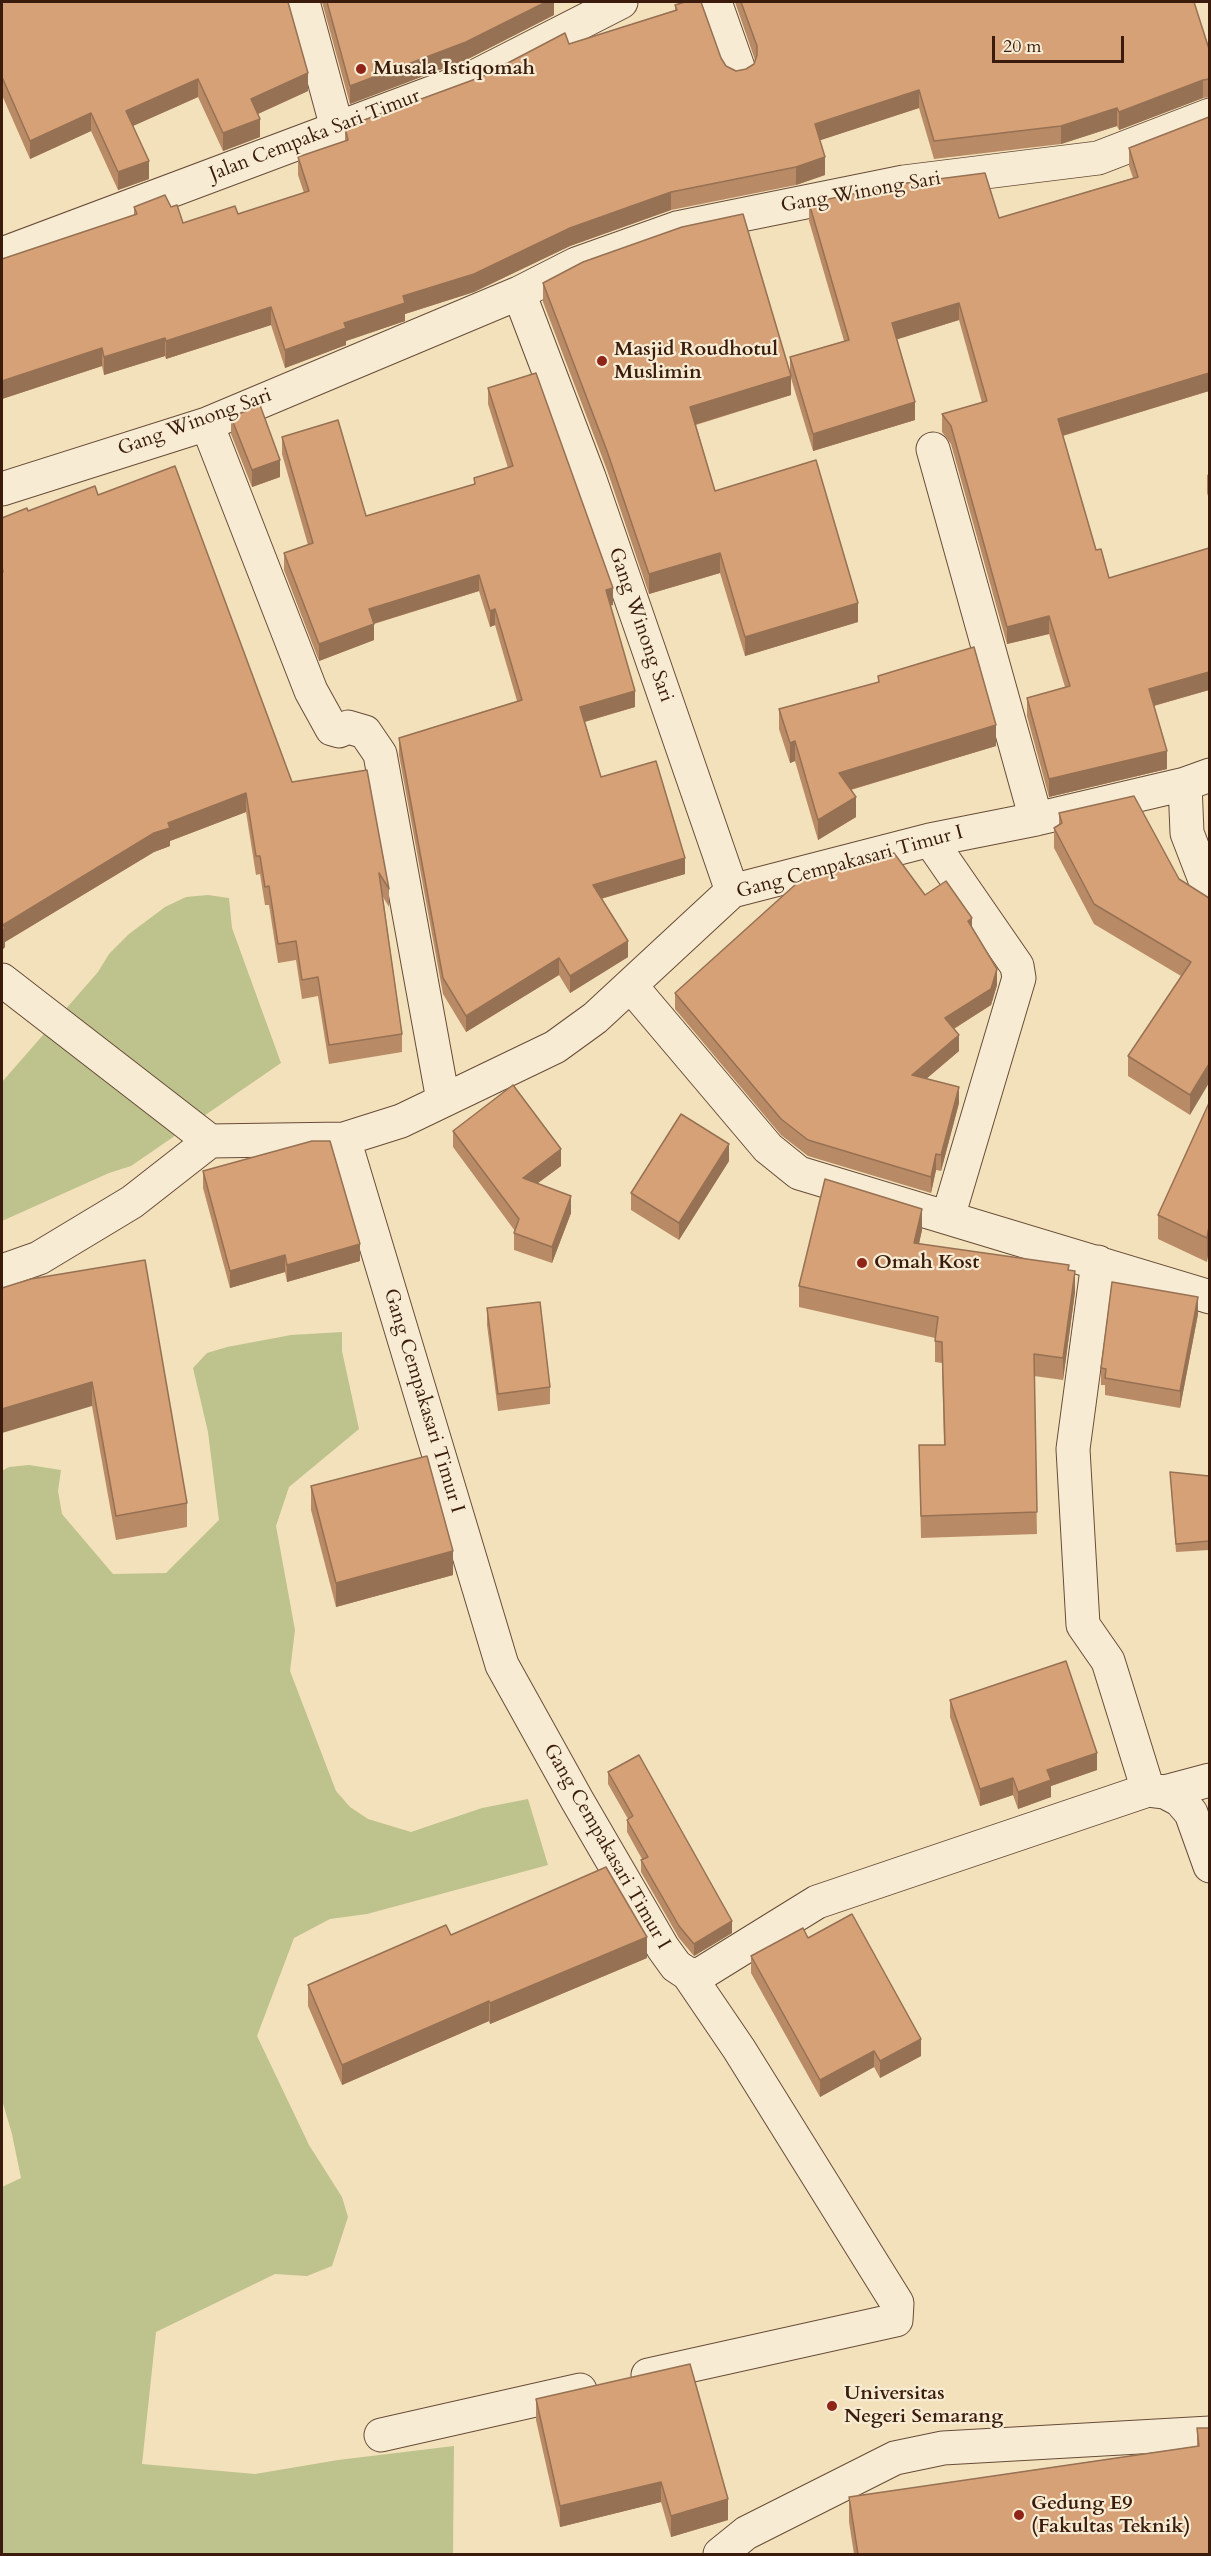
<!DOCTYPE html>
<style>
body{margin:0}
#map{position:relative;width:1211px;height:2556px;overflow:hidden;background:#f3e1bb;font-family:Cardo,serif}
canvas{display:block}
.frame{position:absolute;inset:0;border:3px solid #3a1b0c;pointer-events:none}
.scale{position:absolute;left:992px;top:36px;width:132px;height:27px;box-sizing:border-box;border:3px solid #3a1b0c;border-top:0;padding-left:8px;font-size:18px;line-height:21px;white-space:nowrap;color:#3a1b0c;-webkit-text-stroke:4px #f7ecd3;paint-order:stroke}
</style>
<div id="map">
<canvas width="1211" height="2556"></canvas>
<div class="frame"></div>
<div class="scale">20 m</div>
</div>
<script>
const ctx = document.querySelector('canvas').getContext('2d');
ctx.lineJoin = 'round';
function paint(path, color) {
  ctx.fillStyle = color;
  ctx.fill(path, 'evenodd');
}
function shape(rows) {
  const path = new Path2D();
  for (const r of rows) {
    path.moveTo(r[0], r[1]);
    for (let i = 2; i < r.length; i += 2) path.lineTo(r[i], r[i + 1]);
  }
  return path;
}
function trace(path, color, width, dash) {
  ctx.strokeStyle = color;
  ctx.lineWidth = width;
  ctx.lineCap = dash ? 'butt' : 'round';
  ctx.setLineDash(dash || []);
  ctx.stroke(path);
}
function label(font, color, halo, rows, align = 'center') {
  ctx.font = font + ' Cardo,serif';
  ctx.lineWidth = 4.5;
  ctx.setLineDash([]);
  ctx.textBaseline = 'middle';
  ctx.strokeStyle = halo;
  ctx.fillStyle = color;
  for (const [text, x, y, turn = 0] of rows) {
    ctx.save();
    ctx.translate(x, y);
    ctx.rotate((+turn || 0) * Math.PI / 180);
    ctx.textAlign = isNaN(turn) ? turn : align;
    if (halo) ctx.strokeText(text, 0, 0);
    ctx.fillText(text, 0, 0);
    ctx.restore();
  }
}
paint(shape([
 [208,895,229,898,232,928,281,1063,131,1166,109,1173,2,1221,2,1082,98,972,109,954,129,934,165,907,186,897],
 [342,1332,342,1351,359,1429,289,1487,276,1526,295,1630,290,1671,336,1791,350,1807,368,1819,411,1832,482,1808,528,1799,548,1865,367,1914,330,1919,294,1938,257,2036,309,2145,342,2197,348,2217,332,2266,307,2276,275,2274,156,2332,142,2464,255,2474,338,2460,454,2446,453,2554,2,2554,2,2187,21,2178,12,2134,2,2100,2,1471,9,1467,29,1465,61,1470,58,1491,62,1514,113,1574,166,1573,219,1520,208,1432,193,1368,207,1353,227,1347,291,1335]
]), '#bec28d');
const minor = shape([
 [303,2,337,128],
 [715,2,739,70],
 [2,254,474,77,621,2],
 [519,293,589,477,732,891],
 [207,424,311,691,332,729,339,731,348,727,365,732,380,754,443,1100],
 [933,449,1036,819],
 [2,489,207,424,519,293,576,264,677,228,904,182,1098,158,1210,115],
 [1185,784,1187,833,1210,893],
 [930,840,1017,966,1019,978,948,1217],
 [2,980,210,1141,344,1139,401,1121,555,1047,595,1018,732,891,930,840,1036,819,1185,784,1210,775],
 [631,986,768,1148,799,1173,1210,1297],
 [344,1139,502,1665,577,1800,663,1948,676,1966,688,1974,699,1975,817,1902,1148,1790,1165,1792,1180,1800,1191,1813,1210,1866],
 [1098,1262,1073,1449,1083,1625,1108,1661,1148,1790],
 [2,1271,39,1258,132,1202,210,1141],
 [1165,1792,1210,1780],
 [648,2375,896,2320,897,2303,739,2049,688,1974],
 [381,2435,580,2390],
 [720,2554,746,2533,895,2458,943,2448,1210,2433]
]);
trace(minor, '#684c38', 35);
trace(minor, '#f7ecd3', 33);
paint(shape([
 [2,2,308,91,258,114,260,137,223,151,198,97,133,126,149,179,118,190,91,131,30,159,2,95],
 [322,2,554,2,554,15,466,60,350,104],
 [735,2,1194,2,1209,49,1209,97,1203,98,1119,130,1117,126,1061,144,934,159,919,108,820,140,825,175,796,185,671,210,570,246,474,292,405,314,405,321,346,341,346,345,285,368,271,325,166,359,165,356,104,375,102,366,2,399,134,215,134,207,171,207,183,223,238,214,304,193,298,175,298,157,345,141,345,127,569,44,675,10,675,5,721,58,726,66,736,71,746,69,754,64,755,60],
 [1129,148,1209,391,1063,436,1096,550,1109,578,1209,548,1209,690,1154,706,1167,769,1049,797,1027,716,1027,698,1065,687,1049,634,1007,644,951,444,942,432,942,414,982,403,959,320,897,339,915,420,813,451,791,378,791,395,696,425,715,491,858,622,745,656,720,573,649,594,607,470,543,302,543,283,790,372,790,357,844,341,809,221,809,203,999,218,1133,178,1129,166],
 [488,388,613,605,610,605,635,707,585,722,601,777,685,874,601,899,628,957,570,993,559,975,466,1032,443,994,399,755,399,738,517,701,495,625,490,627,479,591,374,624,374,640,319,661,284,570,284,553,308,545,282,454,282,437,366,516,474,484,474,478,508,468,488,404],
 [231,417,280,477,252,487,231,434],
 [1209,474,1209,499,1207,493,1207,475],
 [98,495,292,782,367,770,389,889,389,907,383,897,402,1034,402,1052,329,1064,318,996,302,999,296,960,278,963,269,905,265,905,260,874,256,875,246,812,170,841,170,846,154,852,5,942,5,947,2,950,2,518],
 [878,676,996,746,851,790,856,817,818,840,795,761,790,763,779,729,779,709,878,683],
 [1059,813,1179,879,1209,898,1190,1115,1128,1076,1128,1056,1181,976,1094,924,1054,848,1054,828,1059,825],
 [925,895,972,928,997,985,991,1005,954,1029,959,1051,926,1079,959,1103,941,1171,936,1170,931,1193,808,1156,781,1135,675,1009,675,993],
 [1209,1103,1207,1262,1158,1239,1158,1215],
 [453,1131,561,1166,538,1183,571,1213,552,1263,514,1250,514,1233,515,1231,453,1147],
 [729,1161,679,1240,631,1210,631,1193],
 [203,1171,360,1261,287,1282,285,1272,230,1288,203,1188],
 [922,1230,919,1244,1069,1270,1075,1292,1063,1380,1034,1376,1037,1534,921,1538,919,1445,944,1445,942,1363,935,1362,935,1338,799,1307,799,1286],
 [31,1279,187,1503,187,1527,116,1540,92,1406],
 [487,1308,550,1387,550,1404,498,1411,487,1325],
 [1198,1314,1180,1408,1105,1395,1105,1385,1101,1385,1101,1368],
 [1170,1472,1209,1476,1209,1550,1176,1552],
 [311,1486,453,1575,336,1607,311,1510],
 [950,1700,1097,1770,1051,1786,1051,1797,1018,1809,1013,1795,980,1806,950,1717],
 [608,1772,732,1933,694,1956,679,1938,641,1872,641,1860,642,1859,627,1832,627,1820,628,1819,608,1784],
 [451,1935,647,1958,490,2024,489,2021,342,2085,308,2006,308,1985],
 [808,1938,921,2056,880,2078,874,2067,820,2097,751,1973,751,1956],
 [536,2399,728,2520,671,2537,661,2502,560,2527,536,2420],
 [1197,2428,1209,2554,854,2554,849,2522,849,2497,1197,2446]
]), '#b98a66');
paint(shape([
 [546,2,554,2,554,15,466,60,350,104,350,86],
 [308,73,308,91,251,117,251,99],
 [198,79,198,97,126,129,126,111],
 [1203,80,1203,98,1119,130,1119,112],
 [919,90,919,108,815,142,815,124],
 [1117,108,1117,126,1061,144,1061,126],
 [91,113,91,131,30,159,30,141],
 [260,119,260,137,223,151,223,133],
 [825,157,825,175,796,185,796,167],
 [149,161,149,179,118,190,118,172],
 [671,192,671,210,570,246,474,292,405,314,405,321,346,341,346,345,285,368,285,350,403,296,570,228],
 [959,303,959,320,892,341,892,323],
 [271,307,271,325,166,359,166,341],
 [165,338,165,356,104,375,104,357],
 [102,348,102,366,2,399,2,381],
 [1209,373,1209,391,1058,437,1058,419],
 [791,376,791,395,690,426,690,407],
 [915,402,915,420,813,451,813,434],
 [280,460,280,477,252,487,252,470],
 [720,553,720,573,649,594,649,574],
 [479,575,479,591,369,625,369,609],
 [613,588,613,605,606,607,606,590],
 [858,603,858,622,745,656,745,637],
 [495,609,495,625,490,627,490,611],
 [1049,616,1049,634,1007,644,1007,627],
 [374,624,374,640,319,661,319,644],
 [1209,672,1209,690,1149,707,1149,689],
 [635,691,635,707,580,723,580,707],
 [996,725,996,746,839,793,839,773],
 [795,741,795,761,790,763,790,743],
 [1167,751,1167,769,1049,797,1049,779],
 [246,793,246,812,170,841,170,846,154,852,5,942,5,947,2,950,2,931,3,925,168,823],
 [856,797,856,817,818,840,818,820],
 [685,858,685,874,593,901,593,885],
 [972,918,972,934,968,921],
 [628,941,628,957,570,993,570,976],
 [559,958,559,975,466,1032,466,1016],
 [997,969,997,985,991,1005,945,1034,945,1018],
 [959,1035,959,1051,912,1091,912,1075],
 [1209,1064,1209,1083,1190,1115,1190,1095],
 [959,1087,959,1103,941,1171,941,1155],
 [729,1144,729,1161,679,1240,679,1223],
 [561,1149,561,1166,523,1194,523,1178],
 [936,1154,936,1170,931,1193,931,1177],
 [571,1196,571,1213,552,1263,552,1247],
 [922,1209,922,1230,914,1265,914,1243],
 [1209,1226,1209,1250,1207,1262,1207,1238],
 [360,1244,360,1261,287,1282,287,1265],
 [285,1255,285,1272,230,1288,230,1271],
 [1075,1271,1075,1292,1063,1380,1063,1358],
 [1198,1297,1198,1314,1180,1408,1180,1391],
 [92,1382,92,1406,2,1433,2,1409],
 [453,1551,453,1575,336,1607,336,1583],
 [1097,1753,1097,1770,1051,1786,1051,1797,1018,1809,1018,1792,1047,1770],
 [1013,1778,1013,1795,980,1806,980,1789],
 [732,1921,732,1933,694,1956,694,1944],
 [647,1937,647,1958,490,2024,490,2003],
 [489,2001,489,2021,342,2085,342,2065],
 [921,2039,921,2056,880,2078,880,2061],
 [874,2051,874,2067,820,2097,820,2080],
 [661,2482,661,2502,560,2527,560,2506],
 [728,2499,728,2520,671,2537,671,2516]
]), '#967153');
const building = shape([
 [2,2,288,2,308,73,251,99,260,119,223,133,198,79,126,111,149,161,118,172,91,113,30,141,2,77,2,2],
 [327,2,546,2,466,42,350,86,327,2],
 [685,2,701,2,721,58,726,66,736,71,746,69,754,64,757,55,757,46,741,2,1194,2,1209,49,1209,79,1203,80,1119,112,1117,108,1061,126,934,141,919,90,815,124,825,157,796,167,671,192,570,228,474,274,403,296,405,303,344,323,346,328,285,350,271,307,166,341,165,338,104,357,102,348,2,381,2,259,137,214,134,207,165,195,171,207,177,205,183,223,235,206,238,214,309,191,298,157,348,140,345,127,481,77,565,33,569,44,677,10,675,5,685,2],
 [1209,117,1209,373,1058,419,1096,550,1101,549,1109,578,1209,548,1209,672,1149,689,1167,751,1049,779,1027,698,1070,686,1049,616,1007,627,951,426,942,414,987,401,959,303,892,323,915,402,813,434,790,357,849,340,809,203,907,183,985,173,999,218,1138,177,1129,148,1209,117],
 [743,214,791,376,690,407,715,491,816,460,858,603,745,637,720,553,649,574,607,451,543,283,583,262,682,227,743,214],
 [536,373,613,588,606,590,635,691,580,707,601,777,656,761,685,858,593,885,628,941,570,976,559,958,466,1016,443,978,399,738,522,700,495,609,490,611,479,575,369,609,374,624,319,644,284,553,313,543,282,437,338,420,366,516,475,484,474,478,513,466,488,388,536,373],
 [260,405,280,460,252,470,231,417,260,405],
 [175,466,292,782,367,770,389,889,379,873,402,1034,329,1045,318,977,302,980,296,941,278,944,269,886,265,887,260,856,256,856,246,793,168,823,170,828,154,833,3,925,5,928,2,931,2,573,3,572,2,567,2,518,27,508,28,511,95,486,98,495,175,466],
 [974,647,996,725,839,773,856,797,818,820,795,741,790,743,779,709,879,682,878,676,974,647],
 [1134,796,1179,879,1209,898,1209,1064,1190,1095,1128,1056,1191,962,1094,904,1054,828,1062,823,1059,813,1134,796],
 [894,853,925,895,946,881,972,918,968,921,997,969,991,989,945,1018,959,1035,912,1075,959,1087,941,1155,936,1154,931,1177,808,1140,781,1119,675,993,806,875,894,853],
 [513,1085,561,1149,523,1178,571,1196,552,1247,514,1233,519,1219,453,1131,513,1085],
 [1209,1103,1209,1226,1207,1238,1158,1215,1209,1103],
 [681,1114,729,1144,679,1223,631,1193,681,1114],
 [312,1141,330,1141,360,1244,287,1265,285,1255,230,1271,203,1171,312,1141],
 [825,1179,922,1209,914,1243,1069,1265,1068,1270,1075,1271,1063,1358,1034,1354,1037,1512,921,1516,919,1445,945,1445,942,1342,935,1341,938,1317,799,1286,825,1179],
 [145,1260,187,1503,116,1516,92,1382,2,1409,2,1288,31,1279,145,1260],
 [1112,1282,1198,1297,1180,1391,1105,1378,1106,1369,1101,1368,1112,1282],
 [540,1302,550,1387,498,1394,487,1308,540,1302],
 [427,1456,453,1551,336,1583,311,1486,427,1456],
 [1170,1472,1209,1476,1209,1541,1176,1544,1170,1472],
 [1066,1661,1097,1753,1047,1770,1051,1780,1018,1792,1013,1778,980,1789,950,1700,1066,1661],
 [639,1755,732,1921,694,1944,679,1926,641,1860,648,1857,627,1820,633,1816,608,1772,639,1755],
 [606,1867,647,1937,490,2003,489,2001,342,2065,308,1985,446,1925,451,1935,606,1867],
 [852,1914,921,2039,880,2061,874,2051,820,2080,751,1956,803,1928,808,1938,852,1914],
 [690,2364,728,2499,671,2516,661,2482,560,2506,536,2399,690,2364],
 [1197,2428,1209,2428,1209,2554,858,2554,849,2497,1199,2446,1197,2428]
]);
paint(building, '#d7a177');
trace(building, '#967153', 1.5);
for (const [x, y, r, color] of [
 [361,69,6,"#8f2418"],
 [602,361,6,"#8f2418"],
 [862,1263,6,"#8f2418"],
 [832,2406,6,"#8f2418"],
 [1019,2515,6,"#8f2418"]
]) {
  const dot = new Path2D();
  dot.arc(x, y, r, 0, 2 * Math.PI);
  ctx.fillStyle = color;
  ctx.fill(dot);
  trace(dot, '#f7ecd3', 2);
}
label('bold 20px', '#3a1b0c', '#f7ecd3', [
 ["Musala Istiqomah",373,69],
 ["Masjid Roudhotul",614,350],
 ["Muslimin",614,373],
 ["Omah Kost",874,1263],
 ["Universitas",844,2394],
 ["Negeri Semarang",844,2417],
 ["Gedung E9",1031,2504],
 ["(Fakultas Teknik)",1031,2527]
], 'left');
label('20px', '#3a1b0c', '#f7ecd3', [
 ["Jalan Cempaka Sari Timur",315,136,-21],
 ["Gang Winong Sari",861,193,-10],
 ["Gang Winong Sari",195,423,-20],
 ["Gang Winong Sari",640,625,71],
 ["Gang Cempakasari Timur I",850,863,-15],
 ["Gang Cempakasari Timur I",423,1401,73],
 ["Gang Cempakasari Timur I",606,1847,60]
]);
</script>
